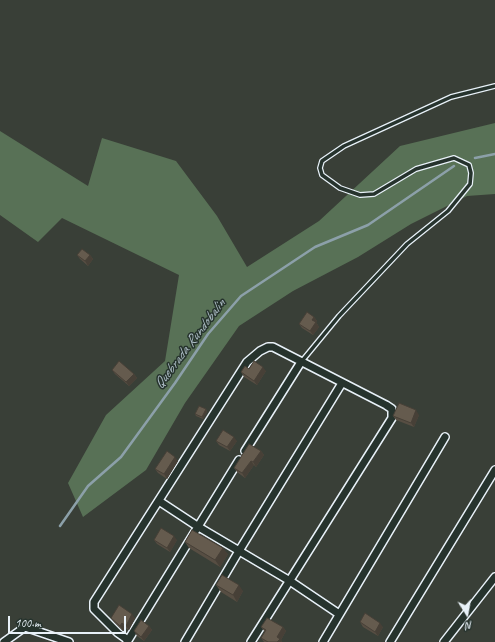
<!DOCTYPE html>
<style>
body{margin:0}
#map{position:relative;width:495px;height:642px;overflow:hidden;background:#393f37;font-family:Caveat,sans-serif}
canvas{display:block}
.north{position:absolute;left:447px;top:594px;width:40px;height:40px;-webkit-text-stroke:3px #26332d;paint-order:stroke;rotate:169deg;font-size:11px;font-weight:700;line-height:16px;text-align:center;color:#e8f1f8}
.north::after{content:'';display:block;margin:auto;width:14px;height:18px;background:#e8f1f8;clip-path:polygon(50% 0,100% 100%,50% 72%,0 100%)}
.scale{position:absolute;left:8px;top:616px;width:118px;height:18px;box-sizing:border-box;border:2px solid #e8f1f8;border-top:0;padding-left:5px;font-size:12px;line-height:14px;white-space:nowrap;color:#e8f1f8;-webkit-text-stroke:3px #26332d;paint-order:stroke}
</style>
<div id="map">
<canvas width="495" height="642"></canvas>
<div class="north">N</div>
<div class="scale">100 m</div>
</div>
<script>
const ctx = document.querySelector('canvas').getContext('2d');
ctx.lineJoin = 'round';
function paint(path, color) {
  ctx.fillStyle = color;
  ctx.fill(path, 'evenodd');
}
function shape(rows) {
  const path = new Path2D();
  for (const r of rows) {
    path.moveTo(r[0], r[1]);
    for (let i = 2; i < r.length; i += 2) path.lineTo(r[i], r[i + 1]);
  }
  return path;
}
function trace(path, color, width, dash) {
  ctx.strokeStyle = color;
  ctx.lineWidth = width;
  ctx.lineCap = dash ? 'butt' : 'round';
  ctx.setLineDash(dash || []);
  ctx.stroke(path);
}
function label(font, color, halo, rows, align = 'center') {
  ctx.font = font + ' Caveat,sans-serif';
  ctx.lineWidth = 3;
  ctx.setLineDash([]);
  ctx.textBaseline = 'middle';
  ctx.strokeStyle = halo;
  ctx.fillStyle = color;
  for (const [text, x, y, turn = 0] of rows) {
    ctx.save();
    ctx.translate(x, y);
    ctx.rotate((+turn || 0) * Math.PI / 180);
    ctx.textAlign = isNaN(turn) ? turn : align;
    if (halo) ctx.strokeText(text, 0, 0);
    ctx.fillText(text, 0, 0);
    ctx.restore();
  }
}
paint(shape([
 [495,123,495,194,467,196,411,224,358,257,293,291,239,326,185,403,146,470,83,517,68,483,106,415,165,361,179,275,62,218,38,242,0,215,0,131,88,186,102,138,176,161,217,216,247,267,319,221,400,146]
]), '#587156');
trace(shape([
 [475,158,495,154],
 [60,526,88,486,121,457,175,383,208,334,241,296,315,247,368,225,454,166]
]), '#8ca0a9', 2.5);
const lane = shape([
 [302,361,339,316,407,244,448,211,470,184,471,173,469,165,454,158,416,169,374,194,360,195,340,188,322,175,320,168,322,161,344,146,451,97,495,86]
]);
const street = shape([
 [245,451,301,362],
 [159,501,197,526,290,581,339,614],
 [128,640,118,633,94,609,94,602,247,362,260,351,268,347,273,347,386,405,392,409,392,418,251,642],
 [4,642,25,627,69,642],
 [127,642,239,460],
 [185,642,239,551,342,383],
 [323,642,445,437],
 [390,642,495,470],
 [444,642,495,577]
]);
trace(lane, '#e8f1f8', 6);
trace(street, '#e8f1f8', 10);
trace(lane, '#26332d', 3.5);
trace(street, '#26332d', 7);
paint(shape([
 [77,255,90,255,93,259,88,266,80,259],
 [314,317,317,321,316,322,319,327,313,335,302,328,299,324],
 [249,369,266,371,257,385,244,377,241,372],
 [112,370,134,374,137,378,129,386,115,374],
 [206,409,207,412,203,419,196,416,195,414],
 [419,415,414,427,396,420,393,416],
 [216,441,237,441,230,451,219,445],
 [261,451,264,455,256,467,254,465,245,478,237,472,234,468],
 [178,461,167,479,158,473,155,469],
 [154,540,177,540,170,552,157,544],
 [185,542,228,554,220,567,189,548],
 [216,585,243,591,237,602,221,592],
 [111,618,135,618,129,630,125,628,123,631,114,622],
 [360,622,383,627,378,636,363,627],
 [149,626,152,630,144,641,137,636,134,631],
 [261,627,283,627,286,631,281,640,282,642,264,642,261,638,265,632]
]), '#574e43');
paint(shape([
 [90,255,93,259,88,266,85,261],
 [314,317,317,321,315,324,312,320],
 [316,322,319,327,313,335,310,331],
 [263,367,266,371,257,385,254,381],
 [134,374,137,378,129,386,126,382],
 [206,409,207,412,203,419,202,417],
 [416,410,419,415,414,427,411,423],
 [234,437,237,441,230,451,227,447],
 [261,451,264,455,256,467,253,462],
 [175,457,178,461,167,479,164,474],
 [251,461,254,465,245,478,242,473],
 [174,536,177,540,170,552,167,548],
 [223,548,228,554,220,567,215,560],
 [239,585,243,591,237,602,233,595],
 [132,614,135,618,129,630,126,626],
 [122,623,125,628,123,631,120,626],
 [380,623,383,627,378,636,375,632],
 [149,626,152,630,144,641,141,637],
 [283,627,286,631,281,640,282,642,277,642,277,637]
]), '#474037');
const building = shape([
 [82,249,90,255,85,261,77,255,82,249],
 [307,312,314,317,312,320,316,322,310,331,299,324,307,312],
 [119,361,134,374,126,382,112,370,119,361],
 [254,361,263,367,254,381,241,372,245,366,249,369,254,361],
 [399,403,416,410,411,423,393,416,399,403],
 [199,406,206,409,202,417,195,414,199,406],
 [223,430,234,437,227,447,216,441,223,430],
 [249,444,261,451,253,462,251,461,242,473,234,468,249,444],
 [167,451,175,457,164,474,155,469,167,451],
 [161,528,174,536,167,548,154,540,161,528],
 [192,530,223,548,215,560,185,542,192,530],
 [222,575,239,585,233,595,216,585,222,575],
 [119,605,132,614,126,626,122,623,120,626,111,618,119,605],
 [365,613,380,623,375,632,360,622,365,613],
 [267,618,283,627,277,637,280,639,277,642,268,642,261,638,266,630,261,627,267,618],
 [141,620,149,626,141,637,134,631,141,620]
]);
paint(building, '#655b4e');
trace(building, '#474037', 1);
label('italic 15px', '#abbbc3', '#26332d', [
 ["Quebrada Rundobalin",190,344,-53]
]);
</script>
